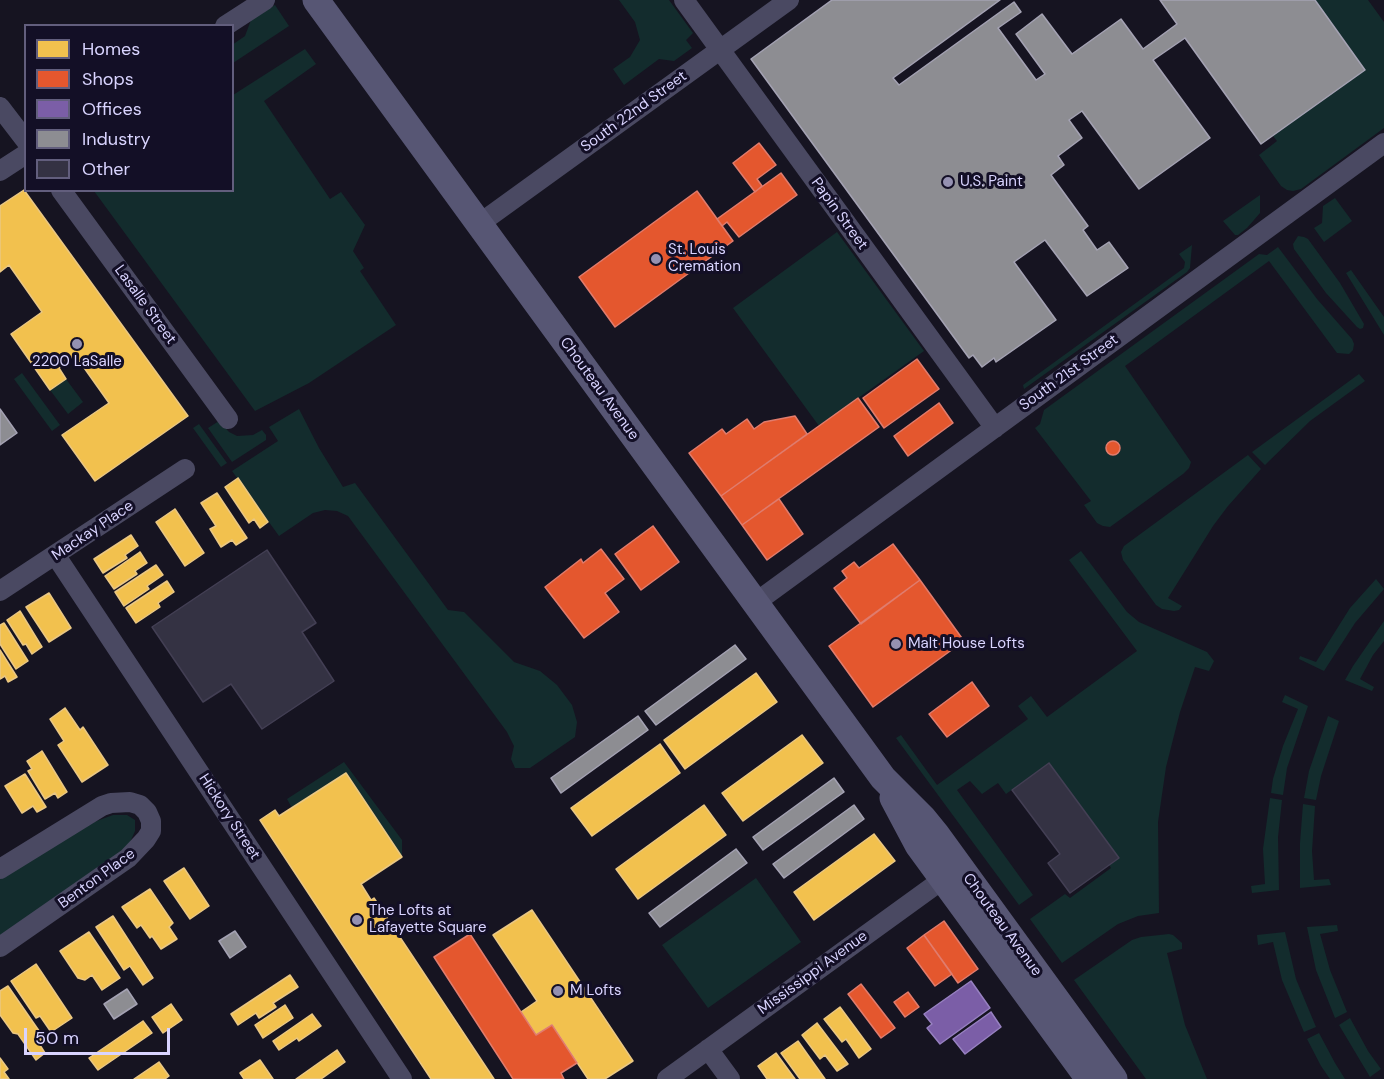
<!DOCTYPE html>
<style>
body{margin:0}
#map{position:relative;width:1384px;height:1079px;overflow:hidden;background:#161421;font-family:"DM Sans",sans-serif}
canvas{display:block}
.legend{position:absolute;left:24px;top:24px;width:210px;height:168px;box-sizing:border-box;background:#130f26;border:2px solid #625e7d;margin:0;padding:8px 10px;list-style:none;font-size:18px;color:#d9d4ff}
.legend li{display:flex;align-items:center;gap:12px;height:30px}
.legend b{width:30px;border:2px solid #625e7d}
.scale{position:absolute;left:24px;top:1028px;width:146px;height:27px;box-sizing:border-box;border:3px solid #d9d4ff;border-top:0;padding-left:8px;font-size:18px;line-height:21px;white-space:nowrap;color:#d9d4ff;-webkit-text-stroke:4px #130f26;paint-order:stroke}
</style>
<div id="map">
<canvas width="1384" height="1079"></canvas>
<ul class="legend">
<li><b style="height:16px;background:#f2c14e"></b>Homes</li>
<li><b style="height:16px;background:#e4572e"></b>Shops</li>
<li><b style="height:16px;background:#7b5ea7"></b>Offices</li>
<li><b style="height:16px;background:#8d8d92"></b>Industry</li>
<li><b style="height:16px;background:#343243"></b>Other</li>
</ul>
<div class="scale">50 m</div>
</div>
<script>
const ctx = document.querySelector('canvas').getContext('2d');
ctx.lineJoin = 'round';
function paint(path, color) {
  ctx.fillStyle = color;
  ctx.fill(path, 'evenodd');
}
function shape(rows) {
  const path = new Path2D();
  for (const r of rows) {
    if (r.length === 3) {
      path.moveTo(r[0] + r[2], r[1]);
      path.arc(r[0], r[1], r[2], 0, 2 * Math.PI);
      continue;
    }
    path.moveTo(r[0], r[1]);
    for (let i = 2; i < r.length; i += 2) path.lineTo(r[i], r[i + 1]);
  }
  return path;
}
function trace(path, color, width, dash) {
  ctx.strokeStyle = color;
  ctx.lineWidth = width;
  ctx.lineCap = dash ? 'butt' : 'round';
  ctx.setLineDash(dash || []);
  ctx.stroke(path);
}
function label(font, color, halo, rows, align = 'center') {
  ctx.font = font + ' "DM Sans",sans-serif';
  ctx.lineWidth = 6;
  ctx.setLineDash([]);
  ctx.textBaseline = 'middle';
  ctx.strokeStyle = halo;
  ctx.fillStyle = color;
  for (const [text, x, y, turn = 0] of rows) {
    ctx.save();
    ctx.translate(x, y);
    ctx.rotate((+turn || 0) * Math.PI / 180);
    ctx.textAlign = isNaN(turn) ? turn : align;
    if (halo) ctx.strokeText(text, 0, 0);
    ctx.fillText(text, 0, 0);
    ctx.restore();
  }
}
paint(shape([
 [619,0,669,0,693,33,686,40,692,48,674,61,659,59,624,85,613,69,630,57,640,40,635,22],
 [1315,0,1368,0,1384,22,1384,128,1301,189,1293,191,1287,190,1281,186,1259,155,1277,141,1273,136,1365,70],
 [275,5,289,26,233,63,232,45,245,36,251,20],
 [305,49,316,64,264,101,330,199,341,192,365,225,353,251,364,268,360,271,396,325,309,383,255,411,94,191,232,190,233,95],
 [1260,195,1260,213,1247,228,1238,235,1235,235,1223,221],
 [1335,198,1352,221,1324,242,1314,228,1322,223,1323,206],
 [837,232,924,351,819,426,733,308],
 [1298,236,1304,237,1308,239,1340,283,1364,324,1363,328,1360,329,1357,327,1326,293,1294,249,1293,244],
 [1192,245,1190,268,1187,272,1024,389,1023,385,1184,268,1185,262,1179,254],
 [1278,247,1317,299,1352,339,1354,344,1353,350,1349,354,1337,353,1269,261,1125,366,1191,462,1189,468,1183,474,1110,527,1103,526,1097,523,1084,505,1091,501,1035,428,1040,424,1044,410,1259,254,1267,255],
 [1351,270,1384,317,1384,335,1346,273],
 [22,373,60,425,52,431,14,379],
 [1359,374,1365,381,1310,421,1265,465,1252,452],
 [66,379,83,402,68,414,50,390],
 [299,409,319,448,343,487,355,483,448,610,464,612,514,662,540,671,557,685,572,705,577,722,575,737,530,768,515,768,511,759,514,746,507,732,348,516,337,511,325,510,313,513,279,536,232,471,278,441,269,427],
 [219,421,229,432,237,436,253,435,262,430,266,435,266,440,232,462,208,428],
 [199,424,227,463,221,467,193,428],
 [1248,455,1261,469,1228,506,1213,526,1168,598,1182,606,1179,610,1174,611,1162,609,1156,605,1123,560,1121,552,1124,546],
 [1081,551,1127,612,1139,622,1207,652,1214,661,1209,671,1195,667,1180,712,1166,767,1158,822,1159,913,1138,916,1118,924,1062,963,1030,919,1065,894,1070,898,1111,868,1049,763,1006,794,998,783,982,794,970,781,957,790,1033,895,1019,905,896,738,901,735,937,785,1028,719,1018,706,1031,696,1047,717,1137,651,1069,560],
 [1376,579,1384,589,1355,623,1324,671,1299,659,1300,656,1316,662,1350,608],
 [1384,621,1384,641,1373,655,1360,679,1374,687,1372,691,1345,680,1353,666],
 [1285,695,1308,706,1287,768,1283,795,1271,793,1273,779,1283,746,1298,709,1282,702],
 [1328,716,1339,721,1321,776,1316,800,1304,798,1309,771],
 [344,762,402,840,402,857,346,773,292,808,287,799],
 [1270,798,1282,800,1278,837,1279,890,1252,893,1251,886,1265,884,1263,849],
 [1303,804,1315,806,1312,851,1314,880,1329,879,1331,885,1300,888,1300,843],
 [113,815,127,815,135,820,135,831,128,847,0,939,0,877,94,822],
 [756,878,801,942,708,1008,662,945],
 [1337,925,1338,931,1320,934,1330,970,1347,1012,1335,1018,1316,970,1307,927],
 [1285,932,1296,979,1316,1027,1304,1032,1282,980,1273,942,1258,945,1257,935],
 [1169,934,1173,935,1182,943,1182,949,1167,953,1185,1025,1207,1079,1146,1079,1074,980,1132,940,1141,937],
 [1350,1018,1368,1051,1381,1069,1370,1077,1339,1025],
 [1319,1033,1335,1063,1345,1079,1330,1079,1321,1066,1307,1039]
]), '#132c2d');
const homes = shape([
 [24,190,188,416,95,481,62,435,109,403,75,355,59,368,66,379,50,390,11,334,42,312,9,265,0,272,0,206,24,190],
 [238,478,268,522,260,528,254,519,249,523,225,487,238,478],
 [217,493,247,538,236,545,232,540,221,547,210,529,216,526,201,503,217,493],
 [175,509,204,553,185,566,156,522,175,509],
 [131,535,138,546,125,555,127,558,103,573,94,559,131,535],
 [140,552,147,563,135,571,137,574,114,589,105,576,140,552],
 [156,565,163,575,147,586,149,589,124,606,115,592,156,565],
 [167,581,174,592,158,603,160,607,136,623,126,608,167,581],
 [49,593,71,628,49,642,26,607,49,593],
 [20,611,42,647,32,654,26,644,23,645,7,620,20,611],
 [4,623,28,661,16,669,0,644,0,625,4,623],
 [0,650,17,677,8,682,5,676,0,679,0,650],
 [756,673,777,702,685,769,664,740,756,673],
 [65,708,80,730,83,727,108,765,82,782,58,745,64,741,50,719,65,708],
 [802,735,823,763,743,821,722,793,802,735],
 [660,744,680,773,592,836,571,808,660,744],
 [42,751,67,792,58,798,55,793,45,799,28,771,32,769,27,761,42,751],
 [346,773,402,857,361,884,371,900,374,898,494,1079,431,1079,260,820,275,810,279,816,346,773],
 [25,774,46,807,37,812,33,806,22,813,5,786,25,774],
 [704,805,726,835,638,899,616,869,704,805],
 [874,834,895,861,814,920,794,892,874,834],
 [184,868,209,906,190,919,164,881,184,868],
 [150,889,173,923,169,927,177,939,161,949,152,936,150,938,141,925,137,928,122,907,150,889],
 [532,910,633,1061,605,1079,588,1079,552,1025,536,1035,521,1012,537,1001,493,935,532,910],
 [113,916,153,978,143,985,130,966,124,970,96,927,113,916],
 [89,932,120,978,102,990,92,975,85,980,78,978,60,951,89,932],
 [36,964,72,1018,51,1032,40,1016,36,1018,11,981,36,964],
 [290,975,298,987,273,1003,276,1007,259,1018,256,1013,238,1025,231,1014,290,975],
 [8,986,44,1038,38,1042,45,1053,36,1060,18,1034,13,1033,0,1015,0,991,8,986],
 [171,1004,182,1020,163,1033,152,1017,171,1004],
 [285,1005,293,1018,263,1038,255,1025,285,1005],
 [840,1007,871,1049,859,1058,846,1039,842,1042,824,1019,840,1007],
 [312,1014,321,1026,299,1041,297,1038,279,1050,273,1041,312,1014],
 [143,1021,152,1033,98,1070,89,1058,143,1021],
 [817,1023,848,1064,837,1071,825,1055,820,1059,802,1035,817,1023],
 [798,1041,825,1079,800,1079,781,1053,798,1041],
 [337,1050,345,1062,321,1079,296,1079,337,1050],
 [776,1053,795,1079,767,1079,758,1066,776,1053],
 [0,1058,8,1069,4,1072,9,1079,0,1079,0,1058],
 [260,1060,273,1079,244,1079,240,1073,260,1060],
 [159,1062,169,1076,165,1079,134,1079,159,1062]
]);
paint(homes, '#f2c14e');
trace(homes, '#eac783', 1.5);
const shops = shape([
 [759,143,776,165,757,179,762,186,755,192,733,163,759,143],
 [781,173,797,195,739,237,727,222,722,226,717,219,781,173],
 [697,191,733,241,615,327,579,277,697,191],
 [917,359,939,389,884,428,863,398,917,359],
 [858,398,879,427,742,525,721,496,858,398],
 [939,403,953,423,908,456,894,436,939,403],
 [795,416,807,434,721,496,689,453,722,429,726,434,747,419,754,429,764,422,795,416],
 [1113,448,7],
 [779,499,803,534,767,560,742,525,779,499],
 [653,526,679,562,641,590,615,554,653,526],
 [893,544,920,580,861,624,834,588,847,578,842,571,854,562,859,568,893,544],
 [601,549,624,579,605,593,619,612,584,638,545,587,581,559,583,563,601,549],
 [920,580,964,641,873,707,829,646,920,580],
 [972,682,989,706,947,737,929,714,972,682],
 [944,921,978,969,958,983,924,935,944,921],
 [470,934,536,1035,552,1025,577,1063,561,1073,564,1079,513,1079,434,957,470,934],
 [924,935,952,974,935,986,907,948,924,935],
 [861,984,895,1028,881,1038,848,994,861,984],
 [908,992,919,1007,905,1017,894,1002,908,992]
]);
paint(shops, '#e4572e');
trace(shops, '#e17c6d', 1.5);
const offices = shape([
 [971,981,990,1008,940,1044,927,1028,932,1024,924,1014,971,981],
 [991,1012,1001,1027,965,1054,953,1039,991,1012]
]);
paint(offices, '#7b5ea7');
trace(offices, '#9781c1', 1.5);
const industry = shape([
 [832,0,1000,0,893,78,899,85,1014,2,1021,12,998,28,1036,80,1045,74,1016,34,1042,14,1072,54,1121,19,1143,49,1177,24,1160,0,1315,0,1365,70,1261,144,1185,38,1153,60,1210,138,1139,189,1082,111,1069,120,1082,138,1058,156,1064,165,1051,175,1088,226,1083,230,1097,250,1109,242,1128,268,1087,296,1045,240,1014,262,1056,320,996,362,994,358,982,367,973,355,969,358,751,59,832,0],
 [0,409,17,433,0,445,0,409],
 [735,645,746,659,656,725,645,711,735,645],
 [638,716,648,730,561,793,551,778,638,716],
 [834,778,844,792,763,850,753,837,834,778],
 [854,805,864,819,784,878,773,864,854,805],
 [736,849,747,863,660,927,649,913,736,849],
 [235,931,246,947,230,958,219,941,235,931],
 [127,989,137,1004,114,1019,104,1004,127,989]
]);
paint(industry, '#8d8d92');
trace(industry, '#a4a2b3', 1.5);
const building = shape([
 [267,550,316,623,302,632,334,681,262,729,231,684,203,702,152,627,267,550],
 [1049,763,1119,858,1070,893,1048,863,1060,854,1012,790,1049,763]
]);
paint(building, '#343243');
trace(building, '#433f54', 1.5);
trace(shape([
 [684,0,995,428],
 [225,26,265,0],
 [0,107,26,141],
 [0,171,26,154],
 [61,190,228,419],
 [479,224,789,0],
 [56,556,402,1079],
 [0,591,185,469],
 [755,603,1384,143],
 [0,869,102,806,111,803,130,802,140,805,147,812,151,821,151,831,146,839,128,858,0,947],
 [708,1049,730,1079],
 [667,1079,953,872]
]), '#4a4962', 20);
trace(shape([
 [316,0,883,778,923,818,936,834,1114,1079],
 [893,798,918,845,1089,1079]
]), '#575674', 27);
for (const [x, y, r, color] of [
 [948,182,6,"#9591b1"],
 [656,259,6,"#9591b1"],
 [77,344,6,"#9591b1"],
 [896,644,6,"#9591b1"],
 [357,920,6,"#9591b1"],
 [558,991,6,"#9591b1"]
]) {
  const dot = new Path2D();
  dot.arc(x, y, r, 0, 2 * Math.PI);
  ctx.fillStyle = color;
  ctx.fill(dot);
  trace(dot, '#130f26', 2);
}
label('15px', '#d9d4ff', '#130f26', [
 ["South 22nd Street",634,112,-36],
 ["Papin Street",839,214,54],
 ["Lasalle Street",145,305,54],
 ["South 21st Street",1069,373,-36],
 ["Chouteau Avenue",599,389,54],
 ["Mackay Place",93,531,-34],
 ["Hickory Street",229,817,57],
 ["Benton Place",97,879,-36],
 ["Chouteau Avenue",1002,925,54],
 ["Mississippi Avenue",813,973,-36]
]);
label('15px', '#d9d4ff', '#130f26', [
 ["U.S. Paint",960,182],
 ["St. Louis",668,250],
 ["Cremation",668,267],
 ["2200 LaSalle",77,362,"center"],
 ["Malt House Lofts",908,644],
 ["The Lofts at",369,911],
 ["Lafayette Square",369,928],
 ["M Lofts",570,991]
], 'left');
</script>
